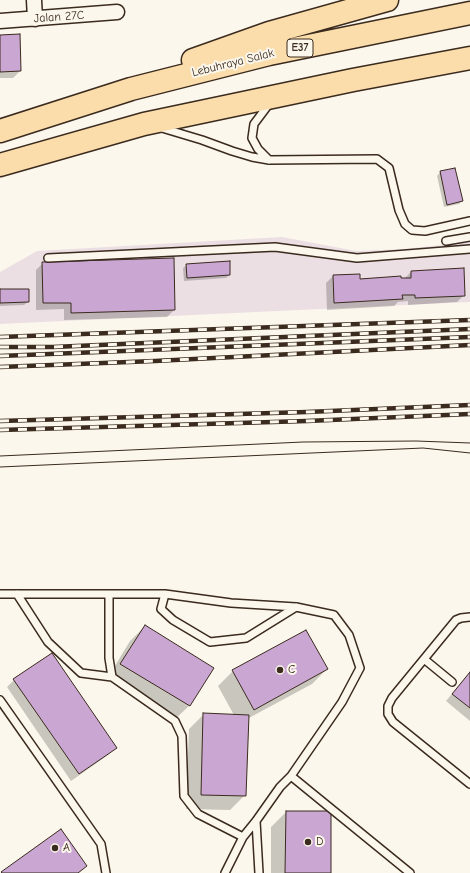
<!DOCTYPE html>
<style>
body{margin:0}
canvas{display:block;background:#fbf7ec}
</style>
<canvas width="470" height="873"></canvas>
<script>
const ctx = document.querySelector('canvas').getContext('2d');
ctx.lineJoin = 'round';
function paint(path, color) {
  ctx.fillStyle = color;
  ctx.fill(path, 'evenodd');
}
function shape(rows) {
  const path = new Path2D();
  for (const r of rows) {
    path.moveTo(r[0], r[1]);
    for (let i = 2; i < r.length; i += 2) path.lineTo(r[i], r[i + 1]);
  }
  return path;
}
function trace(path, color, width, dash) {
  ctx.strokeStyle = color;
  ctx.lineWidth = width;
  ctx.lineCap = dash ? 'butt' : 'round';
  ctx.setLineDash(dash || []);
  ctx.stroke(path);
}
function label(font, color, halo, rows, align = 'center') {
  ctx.font = font + ' "Comic Neue",sans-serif';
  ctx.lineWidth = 4;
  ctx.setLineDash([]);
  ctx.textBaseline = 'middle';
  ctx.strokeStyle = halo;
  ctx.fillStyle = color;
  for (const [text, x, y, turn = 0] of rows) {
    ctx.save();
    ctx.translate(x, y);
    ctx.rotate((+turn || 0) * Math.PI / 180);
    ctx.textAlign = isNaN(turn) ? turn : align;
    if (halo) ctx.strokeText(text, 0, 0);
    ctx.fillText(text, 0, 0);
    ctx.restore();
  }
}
paint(shape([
 [282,237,356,251,404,249,470,242,470,302,0,324,0,272,37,251]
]), '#ecdfe4');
paint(shape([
 [0,36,20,71,13,78,0,78],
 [455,169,462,201,459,204,444,207,437,176,440,172],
 [173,259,174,310,167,317,64,320,64,309,36,310,36,270,43,263],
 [187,265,229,275,226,278,184,281,183,268],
 [411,272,464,295,457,302,408,305,408,301,398,302,394,306,327,310,326,283,333,276,359,280,404,279],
 [0,290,28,302,24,305,0,306],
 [145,626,212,668,189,706,174,720,107,679,130,641],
 [306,631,327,669,312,684,247,719,245,795,230,810,186,809,189,729,204,714,234,715,218,686,233,671],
 [470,672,470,721,446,701],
 [14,680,115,748,108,755,71,781,7,687],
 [286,812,330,873,271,873,271,827]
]), '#0003');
const building = shape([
 [20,34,21,71,0,72,0,35,20,34],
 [455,168,463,201,447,205,440,171,455,168],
 [174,258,175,310,71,313,71,303,43,303,42,262,174,258],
 [230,261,230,275,187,278,186,264,230,261],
 [464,268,465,296,415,298,415,295,402,295,403,299,334,303,333,275,360,274,360,279,401,276,401,278,411,278,411,271,464,268],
 [0,289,29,289,29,302,0,303,0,289],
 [145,625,214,668,190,706,120,664,145,625],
 [306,630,328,669,254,710,232,670,306,630],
 [52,653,117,748,79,774,13,679,52,653],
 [470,672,470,708,452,694,470,672],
 [203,713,249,715,246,796,201,795,203,713],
 [286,811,331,811,331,873,285,873,286,811],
 [61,829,87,866,78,873,2,873,1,872,61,829]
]);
paint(building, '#caa7d2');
trace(building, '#3b2a1e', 1);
const lane = shape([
 [269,104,254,124,252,138,258,149,269,160],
 [162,128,202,140,232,151,252,157,269,160,377,159,389,168,399,210,405,224,412,230,425,231,470,221],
 [446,241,470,237],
 [48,258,275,247,357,258,470,249],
 [0,594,165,594,231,603,296,607,334,615,349,635,360,668,342,702,291,776,280,787,256,821,243,837,225,873],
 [17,594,48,642,81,673,112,677],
 [109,594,109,658,112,677,175,721,182,736,184,796,198,814,243,837],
 [165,594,161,609,173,620,210,642,246,638,296,607],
 [470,617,461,618,456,620,392,698,388,706,388,714,393,722,470,784],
 [424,659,452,682],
 [0,700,101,844,106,873],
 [291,776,410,873],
 [256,821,259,873]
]);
const street = shape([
 [34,0,35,19],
 [0,21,117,12]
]);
const highway = shape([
 [193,60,269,33,387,0],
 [0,131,131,89,269,54,470,13],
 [0,165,144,124,353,80,470,58]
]);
trace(lane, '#3b2a1e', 10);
trace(street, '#3b2a1e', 17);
trace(highway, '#3b2a1e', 25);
trace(lane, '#fbf7ec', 7);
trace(street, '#fbf7ec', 14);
trace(highway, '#faddab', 22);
trace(shape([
 [0,456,303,442,416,441,470,443],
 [0,467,423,448,470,453]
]), '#3b2a1e', 1);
const rail = shape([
 [0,337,470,320],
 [0,347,53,347,470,329],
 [0,356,470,337],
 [0,367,155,361,470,345],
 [0,421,307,412,470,405],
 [0,430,307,421,470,414]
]);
trace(rail, '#3b2a1e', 4.5);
trace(rail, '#fbf7ec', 3, [9]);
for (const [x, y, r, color] of [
 [280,670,4,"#3b2a1e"],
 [308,842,4,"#3b2a1e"],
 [55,848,4,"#3b2a1e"]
]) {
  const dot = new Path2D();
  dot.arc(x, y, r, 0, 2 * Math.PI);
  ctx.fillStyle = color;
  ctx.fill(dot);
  trace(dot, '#fbf7ec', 1.5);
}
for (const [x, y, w] of [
 [300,48,26]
]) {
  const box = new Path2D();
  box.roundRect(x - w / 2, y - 9, w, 18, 3);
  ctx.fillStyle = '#fbf7ec';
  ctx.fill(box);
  trace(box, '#3b2a1e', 1);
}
label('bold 11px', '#3b2a1e', null, [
 ["E37",300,48]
]);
label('12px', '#3b2a1e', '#fbf7ec', [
 ["Jalan 27C",59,17,-4],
 ["Lebuhraya Salak",233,63,-14]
]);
label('12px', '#3b2a1e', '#fbf7ec', [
 ["C",288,670],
 ["D",316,842],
 ["A",63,848]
], 'left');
</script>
